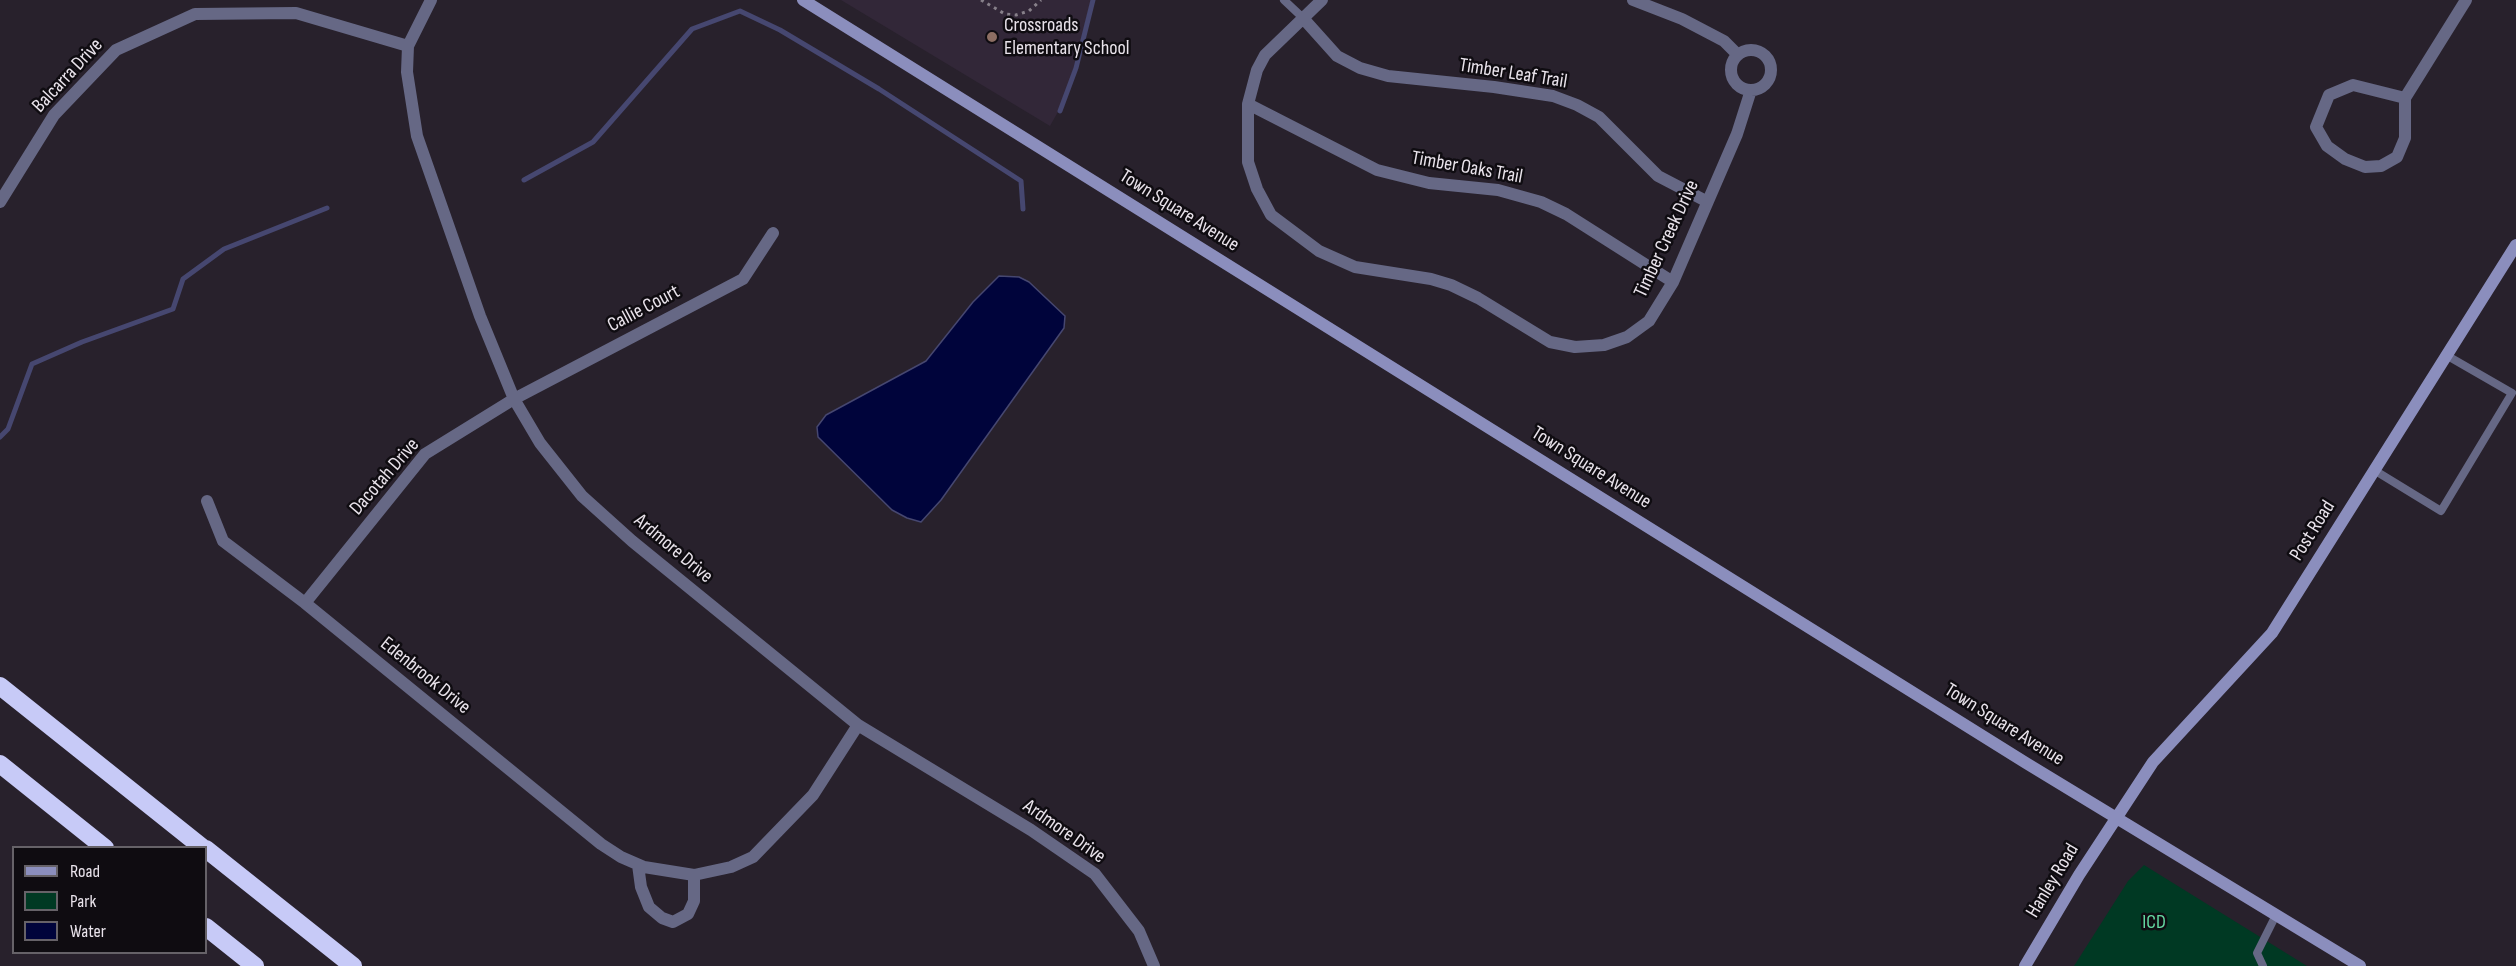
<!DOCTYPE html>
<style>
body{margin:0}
#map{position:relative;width:2516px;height:966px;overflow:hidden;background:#28212c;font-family:"Sofia Sans Condensed",sans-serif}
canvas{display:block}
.legend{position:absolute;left:12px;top:846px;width:195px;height:108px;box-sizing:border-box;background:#0f0c11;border:2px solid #666268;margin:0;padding:8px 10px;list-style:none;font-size:18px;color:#e9e3eb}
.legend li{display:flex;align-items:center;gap:12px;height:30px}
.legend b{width:30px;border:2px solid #666268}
</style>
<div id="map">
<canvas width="2516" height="966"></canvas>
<ul class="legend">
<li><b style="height:8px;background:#8b8ebd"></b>Road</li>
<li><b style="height:16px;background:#003923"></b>Park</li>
<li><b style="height:16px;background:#00043b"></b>Water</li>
</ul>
</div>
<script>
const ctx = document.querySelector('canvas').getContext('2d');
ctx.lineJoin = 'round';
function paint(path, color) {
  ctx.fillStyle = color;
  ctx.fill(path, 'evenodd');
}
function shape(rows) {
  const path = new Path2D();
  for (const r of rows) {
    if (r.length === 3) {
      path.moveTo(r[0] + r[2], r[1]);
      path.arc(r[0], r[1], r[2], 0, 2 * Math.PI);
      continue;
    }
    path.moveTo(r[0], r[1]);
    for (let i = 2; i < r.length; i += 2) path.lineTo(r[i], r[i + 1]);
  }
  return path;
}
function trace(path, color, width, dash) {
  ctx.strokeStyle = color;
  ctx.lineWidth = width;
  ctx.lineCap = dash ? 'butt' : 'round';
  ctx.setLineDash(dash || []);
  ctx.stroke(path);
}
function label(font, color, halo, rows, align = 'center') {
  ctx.font = font + ' "Sofia Sans Condensed",sans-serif';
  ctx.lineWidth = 5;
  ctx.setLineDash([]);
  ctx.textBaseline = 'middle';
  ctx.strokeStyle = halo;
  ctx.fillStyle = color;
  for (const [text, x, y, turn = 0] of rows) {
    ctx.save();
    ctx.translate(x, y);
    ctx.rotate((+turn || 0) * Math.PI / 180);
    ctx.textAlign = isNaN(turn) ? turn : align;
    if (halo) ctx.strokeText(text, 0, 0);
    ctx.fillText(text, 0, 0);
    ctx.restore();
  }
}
paint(shape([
 [841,0,1091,0,1074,68,1059,110,1050,126]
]), '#322738');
paint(shape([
 [2144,865,2307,966,2074,966,2128,881]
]), '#003923');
const water = shape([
 [999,276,1019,277,1029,282,1065,316,1064,328,941,500,921,522,907,518,892,510,818,437,817,427,826,415,926,361,973,302,999,276]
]);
paint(water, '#00043b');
trace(water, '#464770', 1.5);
trace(shape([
 [1060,111,1076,68,1093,0],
 [524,180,593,142,692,29,740,11,780,30,879,89,1021,181,1023,209],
 [0,437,8,429,32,364,82,342,173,309,183,279,224,249,327,208]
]), '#464770', 5);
trace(shape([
 [981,0,1005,14,1016,15,1029,11,1041,0]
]), '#87808a', 3, [3, 4.5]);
trace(shape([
 [1284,0,1302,17],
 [2374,470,2441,511,2512,393,2446,355],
 [2263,966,2257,953,2276,915]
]), '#666885', 8);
trace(shape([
 [431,0,408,46,407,72,417,136,480,316,514,399,540,443,582,496,632,541,858,725,1031,830,1095,874,1139,931,1154,966],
 [1322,0,1265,55,1257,70,1248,104,1248,162,1257,189,1271,215,1319,251,1355,267,1431,279,1451,285,1478,298,1550,342,1575,347,1604,345,1627,337,1649,321,1673,282,1737,134,1751,90],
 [1633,0,1682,19,1724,41,1738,55],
 [1302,17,1337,56,1360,68,1388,76,1494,87,1553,96,1577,105,1599,117,1658,176,1706,201],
 [1751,70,20],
 [2405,98,2353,85,2329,95,2316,127,2327,146,2345,159,2365,167,2381,166,2397,157,2405,138,2405,98,2466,0],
 [1248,104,1377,170,1429,183,1498,190,1541,202,1566,214,1673,282],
 [0,202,54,115,116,50,195,14,296,13,408,46],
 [207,501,223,541,305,603,601,844,621,857,644,867,694,875,731,867,753,857,813,795,858,725],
 [305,603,425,454,514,399,743,279,773,233],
 [638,865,641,887,649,907,662,918,673,922,688,914,694,901,694,875]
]), '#666885', 12);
trace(shape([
 [803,0,2026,763,2360,966],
 [2025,966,2079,875,2153,762,2272,633,2516,245]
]), '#8b8ebd', 12);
trace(shape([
 [0,686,203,848],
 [0,764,105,848],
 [206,849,353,966],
 [206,927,255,966]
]), '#c7caf7', 18);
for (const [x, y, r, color] of [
 [992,37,6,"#8d6e63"]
]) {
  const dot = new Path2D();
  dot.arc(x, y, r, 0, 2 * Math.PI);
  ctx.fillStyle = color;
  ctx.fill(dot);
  trace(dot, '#0f0c11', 2);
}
label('20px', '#e9e3eb', '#0f0c11', [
 ["Crossroads",1004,26],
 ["Elementary School",1004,49]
], 'left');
label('20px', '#e9e3eb', '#0f0c11', [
 ["Timber Leaf Trail",1513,74,9],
 ["Balcarra Drive",68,76,-47],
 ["Timber Oaks Trail",1467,168,10],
 ["Town Square Avenue",1179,211,32],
 ["Timber Creek Drive",1667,239,-65],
 ["Callie Court",644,309,-28],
 ["Town Square Avenue",1591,468,32],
 ["Dacotah Drive",385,477,-49],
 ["Post Road",2313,531,-58],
 ["Ardmore Drive",673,549,40],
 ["Edenbrook Drive",425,676,39],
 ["Town Square Avenue",2004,725,32],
 ["Ardmore Drive",1064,832,35],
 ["Hanley Road",2053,881,-59]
]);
label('20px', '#64d9a2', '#0f0c11', [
 ["ICD",2154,923]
]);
</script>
